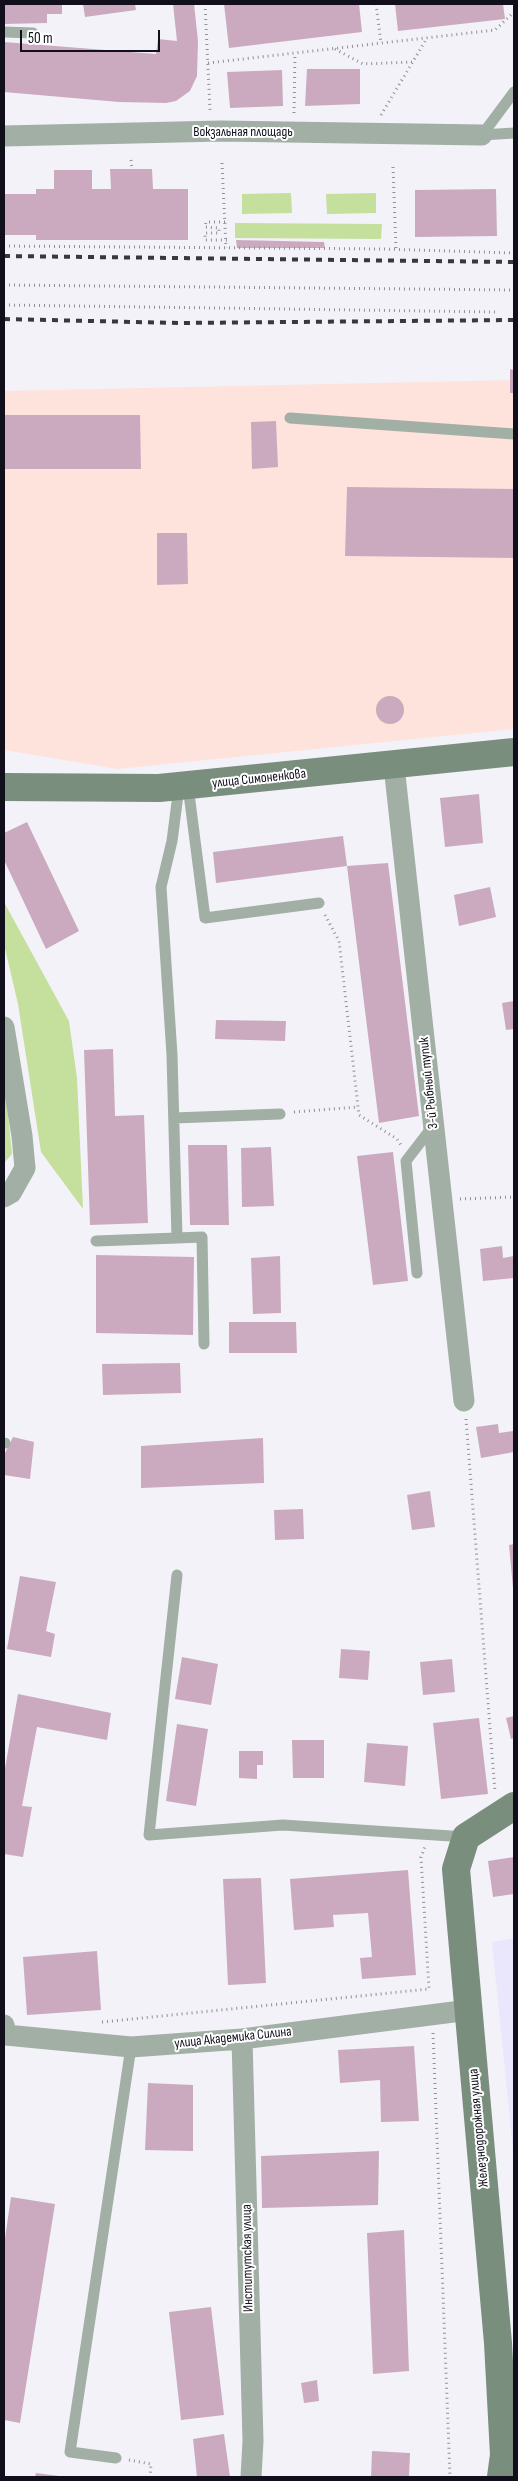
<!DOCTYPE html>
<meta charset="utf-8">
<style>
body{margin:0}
#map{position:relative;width:518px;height:2481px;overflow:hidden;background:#f3f2f9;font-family:"Sofia Sans Condensed",sans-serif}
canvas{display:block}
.frame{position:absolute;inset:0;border:5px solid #110f1b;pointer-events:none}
.scale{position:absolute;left:20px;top:30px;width:140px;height:22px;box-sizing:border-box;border:2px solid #110f1b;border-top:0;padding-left:6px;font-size:15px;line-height:18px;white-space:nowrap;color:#110f1b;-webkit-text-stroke:4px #fff;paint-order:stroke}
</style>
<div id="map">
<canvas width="518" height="2481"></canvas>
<div class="frame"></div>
<div class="scale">50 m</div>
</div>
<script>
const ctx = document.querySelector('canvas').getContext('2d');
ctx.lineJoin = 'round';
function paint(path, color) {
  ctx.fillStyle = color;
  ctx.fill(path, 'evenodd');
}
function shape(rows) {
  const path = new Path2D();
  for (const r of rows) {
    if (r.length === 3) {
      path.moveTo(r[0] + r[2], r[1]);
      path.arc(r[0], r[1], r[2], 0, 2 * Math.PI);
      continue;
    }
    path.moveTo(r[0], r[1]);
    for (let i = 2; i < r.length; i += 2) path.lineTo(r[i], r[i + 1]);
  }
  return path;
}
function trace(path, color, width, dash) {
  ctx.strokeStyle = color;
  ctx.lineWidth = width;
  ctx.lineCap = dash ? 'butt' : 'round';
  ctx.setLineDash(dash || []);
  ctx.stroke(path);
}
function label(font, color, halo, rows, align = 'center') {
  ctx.font = font + ' "Sofia Sans Condensed",sans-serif';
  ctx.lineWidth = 4;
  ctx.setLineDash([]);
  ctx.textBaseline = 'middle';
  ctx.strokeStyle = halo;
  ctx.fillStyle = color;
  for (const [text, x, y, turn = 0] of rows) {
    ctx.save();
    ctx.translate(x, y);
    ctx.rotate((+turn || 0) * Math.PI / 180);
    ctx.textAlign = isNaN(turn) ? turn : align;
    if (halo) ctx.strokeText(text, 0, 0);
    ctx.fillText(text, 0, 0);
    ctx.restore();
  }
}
paint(shape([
 [514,380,514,729,117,769,4,750,4,391]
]), '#fde3dc');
paint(shape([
 [514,1938,514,2161,492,1942]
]), '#eae6fc');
paint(shape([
 [291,193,292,213,242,214,242,194],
 [376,193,376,213,327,214,326,194],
 [235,223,382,224,381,239,235,238],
 [4,902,69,1021,77,1078,83,1209,41,1152,18,1004,4,944],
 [4,1077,12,1154,4,1163]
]), '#c5df9d');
paint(shape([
 [4,4,62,4,62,14,47,14,47,23,4,24],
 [83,4,135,4,136,10,85,17],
 [173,4,194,4,198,41,197,76,190,91,176,101,166,103,119,102,4,92,4,42,156,54,158,39,177,41],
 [224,4,359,4,362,32,229,48],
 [395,4,503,4,505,19,398,31],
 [307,69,360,69,360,104,305,106],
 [282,70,283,106,230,108,227,72],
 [110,169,152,169,153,189,188,189,188,240,36,240,36,235,4,235,4,194,36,194,36,189,54,189,54,170,92,170,92,189,111,189],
 [496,189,497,236,415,237,415,190],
 [236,240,324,242,325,248,237,248],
 [510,369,514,370,514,393,510,393],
 [4,415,140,415,141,469,4,469],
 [276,421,278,467,252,469,251,422],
 [347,487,514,489,514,558,345,556],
 [157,533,187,533,188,584,157,585],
 [390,710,14],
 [479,794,483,843,445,847,440,798],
 [27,822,79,931,46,949,4,860,4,833],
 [343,836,347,866,388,863,419,1116,379,1123,347,866,216,883,213,852],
 [490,887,496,917,459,926,454,895],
 [514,1001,514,1029,506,1030,502,1003],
 [216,1020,286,1021,285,1041,215,1039],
 [113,1049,115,1116,144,1115,148,1223,90,1225,84,1050],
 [188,1145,227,1145,229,1225,190,1225],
 [271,1147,274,1206,242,1207,241,1148],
 [393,1152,408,1281,373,1285,357,1156],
 [502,1246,503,1258,514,1256,514,1278,483,1281,480,1249],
 [96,1255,194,1257,193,1335,96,1333],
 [280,1256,281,1313,253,1314,251,1258],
 [229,1322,296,1322,297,1353,229,1353],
 [180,1363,181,1393,103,1395,102,1364],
 [498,1424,499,1433,513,1431,514,1452,481,1458,476,1427],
 [13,1437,34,1442,30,1479,4,1475,4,1455],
 [263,1438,264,1483,141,1488,141,1446],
 [430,1491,435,1527,412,1530,407,1495],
 [303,1509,304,1539,275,1540,274,1510],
 [514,1544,514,1587,513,1588,509,1545],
 [20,1576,56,1582,46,1631,55,1634,51,1657,7,1649],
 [341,1649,370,1651,368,1680,339,1678],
 [182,1657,218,1664,211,1705,175,1699],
 [452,1659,455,1692,423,1695,420,1662],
 [18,1694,111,1713,107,1740,37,1727,22,1806,32,1807,23,1857,4,1854,4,1774],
 [514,1716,514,1738,511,1739,506,1718],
 [479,1718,488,1794,441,1799,433,1723],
 [177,1724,208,1729,196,1806,166,1801],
 [292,1740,324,1740,324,1778,293,1778],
 [367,1743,408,1746,405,1786,364,1782],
 [239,1751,263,1751,263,1765,257,1765,257,1779,239,1778],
 [514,1857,514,1894,493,1897,488,1861],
 [408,1870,416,1975,362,1979,360,1958,372,1957,368,1913,333,1915,334,1927,294,1930,290,1879],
 [261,1878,266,1983,228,1985,223,1879],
 [97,1951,101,2010,27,2015,23,1957],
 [414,2046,419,2121,381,2122,380,2080,340,2083,338,2050],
 [148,2083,193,2085,193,2151,145,2150],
 [379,2151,378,2205,262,2208,261,2156],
 [11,2197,55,2204,20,2423,4,2420,4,2245],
 [404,2230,409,2371,373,2374,367,2233],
 [211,2307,224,2415,181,2420,169,2312],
 [317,2380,319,2401,304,2403,301,2383],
 [224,2434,230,2477,197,2477,193,2439],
 [372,2451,410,2453,409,2477,371,2477],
 [36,2473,59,2476,59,2477,35,2477]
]), '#cbaac0');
trace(shape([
 [205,4,210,110],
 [376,4,381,43],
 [335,49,363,64,412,62],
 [208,63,495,30,514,12],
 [294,113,295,53],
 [381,115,427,38],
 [131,160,132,169],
 [222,163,226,248],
 [393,167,396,249],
 [225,222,206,222,205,227,219,228,219,233,205,233,205,240,227,240],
 [4,246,383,249,514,253],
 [4,285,514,290],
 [4,305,495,312],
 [325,915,339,941,359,1115,397,1139,401,1145],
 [294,1112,358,1107],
 [460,1199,514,1197],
 [466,1419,495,1792],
 [102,2022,429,1989,421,1857,425,1847],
 [433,2033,450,2477],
 [129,2460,151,2464,150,2477]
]), '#918f99', 3, [1, 4]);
trace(shape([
 [4,32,33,33],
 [482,135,514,92],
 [482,135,514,133],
 [290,418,514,434],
 [188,786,205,918,319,903],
 [174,1118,280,1114],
 [177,1238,202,1237,204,1344],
 [96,1241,177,1238,172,1055,161,887,172,841,179,787],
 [417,1273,406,1161,433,1126],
 [4,1443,5,1443],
 [177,1575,149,1835,283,1825,466,1837],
 [116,2458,70,2452,131,2047]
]), '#a1afa4', 11);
trace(shape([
 [4,136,221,131,482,135],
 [394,766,464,1401],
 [4,1027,22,1136,25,1168,11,1193,4,1197],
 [4,2025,6,2035,131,2047,242,2039,469,2010],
 [242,2039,253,2441,251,2477]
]), '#a1afa4', 21);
trace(shape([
 [4,787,159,788,514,752],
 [501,2477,504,2455,498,2343,456,1869,466,1837,514,1806]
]), '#7a8e7e', 28);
trace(shape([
 [4,256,514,262],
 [4,319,178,323,514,320]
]), '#383742', 4, [6, 6]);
label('14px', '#110f1b', '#fff', [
 ["Вокзальная площадь",243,132],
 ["улица Симоненкова",259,779,-6],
 ["3-й Рыбный тупик",429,1083,-96],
 ["улица Академика Силина",233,2038,-6],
 ["Железнодорожная улица",479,2128,-95],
 ["Институтская улица",248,2258,-91]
]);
</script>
